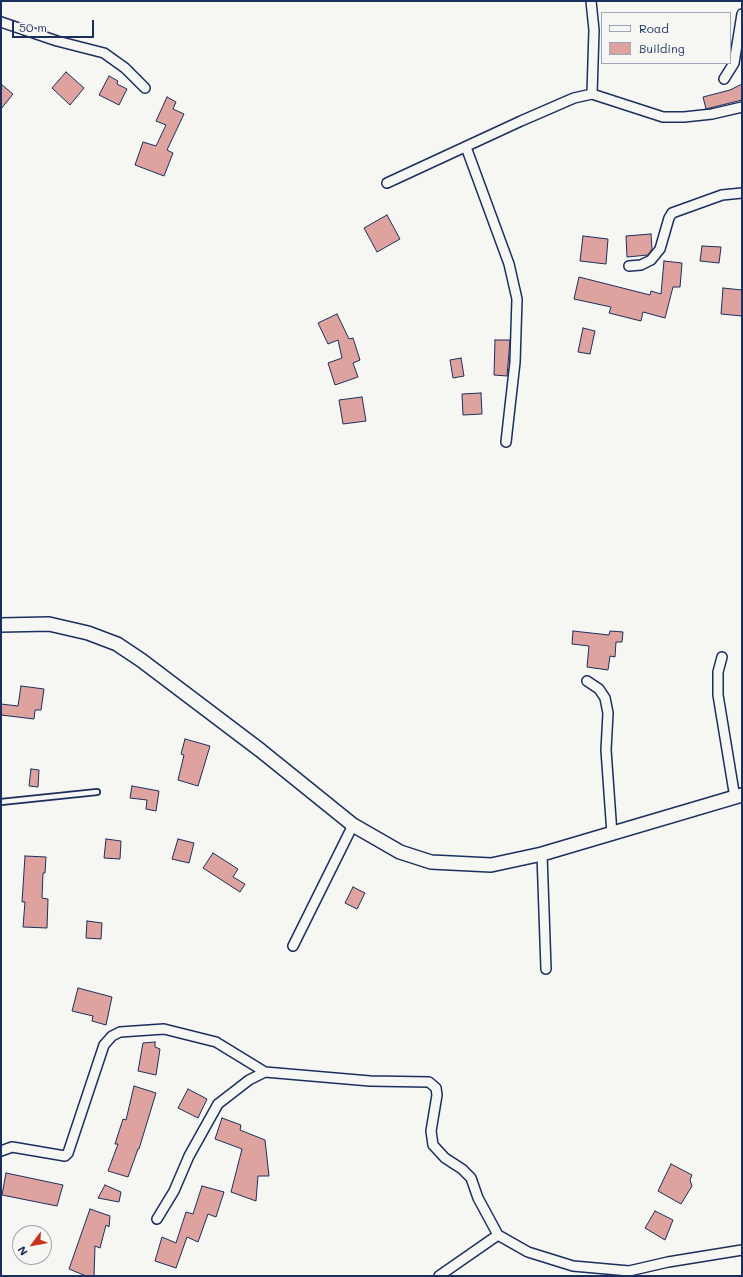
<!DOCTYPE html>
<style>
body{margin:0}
#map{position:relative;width:743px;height:1277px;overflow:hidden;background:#f6f6f2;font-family:Mali,sans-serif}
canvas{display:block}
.frame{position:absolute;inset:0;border:2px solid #1b2f5e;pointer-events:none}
.legend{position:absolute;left:601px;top:12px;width:130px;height:52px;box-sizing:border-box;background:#f6f6f2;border:1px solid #9ea6b7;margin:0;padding:5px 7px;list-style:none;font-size:12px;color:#1b2f5e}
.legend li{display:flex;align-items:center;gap:8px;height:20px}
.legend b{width:20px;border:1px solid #9ea6b7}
.north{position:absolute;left:12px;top:1225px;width:40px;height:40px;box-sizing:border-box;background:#f6f6f2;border:1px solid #9ea6b7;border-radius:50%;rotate:238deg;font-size:11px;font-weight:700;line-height:16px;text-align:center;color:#1b2f5e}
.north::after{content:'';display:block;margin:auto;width:14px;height:18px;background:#c8321e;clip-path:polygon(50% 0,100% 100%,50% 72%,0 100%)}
.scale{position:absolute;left:12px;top:20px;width:82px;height:18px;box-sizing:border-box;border:2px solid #1b2f5e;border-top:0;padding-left:5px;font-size:12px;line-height:14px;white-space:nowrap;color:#1b2f5e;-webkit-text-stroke:3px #f6f6f2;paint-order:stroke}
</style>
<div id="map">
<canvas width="743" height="1277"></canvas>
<div class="frame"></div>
<ul class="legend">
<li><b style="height:5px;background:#f6f6f2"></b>Road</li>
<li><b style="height:11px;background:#dea39f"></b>Building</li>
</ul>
<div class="north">N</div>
<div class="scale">50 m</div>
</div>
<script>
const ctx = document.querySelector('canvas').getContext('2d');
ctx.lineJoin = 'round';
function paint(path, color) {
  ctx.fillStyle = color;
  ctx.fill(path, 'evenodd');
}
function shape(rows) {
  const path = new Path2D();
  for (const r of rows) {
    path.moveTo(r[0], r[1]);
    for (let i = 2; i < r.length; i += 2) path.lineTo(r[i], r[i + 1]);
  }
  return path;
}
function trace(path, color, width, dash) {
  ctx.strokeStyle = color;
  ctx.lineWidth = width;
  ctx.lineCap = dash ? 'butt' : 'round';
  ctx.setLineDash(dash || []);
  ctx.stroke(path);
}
const building = shape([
 [66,72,84,88,70,105,52,88,66,72],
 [109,76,118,81,117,84,127,89,119,105,99,95,109,76],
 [1,84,13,94,1,109,1,84],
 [742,84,742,100,706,109,703,97,730,90,742,84],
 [167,97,176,102,173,109,184,114,167,150,173,153,164,176,135,165,143,142,156,146,166,125,156,121,167,97],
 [387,215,400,239,377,252,364,228,387,215],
 [651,234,652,249,648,255,627,257,626,236,651,234],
 [583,236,608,239,606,264,580,261,583,236],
 [702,246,721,247,719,263,700,261,702,246],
 [664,261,682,263,680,287,673,287,665,318,643,312,641,321,609,313,611,307,574,299,579,277,650,295,651,291,661,294,664,261],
 [723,288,742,290,742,316,721,314,723,288],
 [337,314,349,339,353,338,360,360,353,363,358,377,335,385,328,363,342,358,338,340,328,344,318,323,337,314],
 [583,328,595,331,590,354,578,352,583,328],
 [495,340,510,340,507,376,494,375,495,340],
 [461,358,464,376,453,378,450,360,461,358],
 [481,393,482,414,463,415,462,394,481,393],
 [362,397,366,421,343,424,339,400,362,397],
 [573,631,609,635,610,631,623,632,622,642,616,642,615,657,610,656,608,670,587,667,589,646,572,644,573,631],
 [21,686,44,689,41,710,35,710,34,719,1,715,1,704,18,706,21,686],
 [185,739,210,746,198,786,178,780,184,755,181,754,185,739],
 [31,769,39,770,38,787,29,786,31,769],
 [132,786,159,791,156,811,146,809,147,800,130,798,132,786],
 [106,839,121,841,120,859,104,858,106,839],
 [178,839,194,843,189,863,172,859,178,839],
 [213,853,238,869,233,877,245,884,240,892,203,868,213,853],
 [25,856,46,857,45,873,43,873,42,898,48,899,47,928,23,927,25,902,22,902,25,856],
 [353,887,365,893,357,909,345,903,353,887],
 [87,921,102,923,101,939,86,938,87,921],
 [78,988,112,997,106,1025,92,1021,93,1016,72,1011,78,988],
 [155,1042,155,1047,160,1049,156,1075,138,1071,143,1043,155,1042],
 [134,1086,156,1093,139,1149,138,1149,128,1177,108,1171,118,1144,115,1144,123,1119,126,1120,134,1086],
 [188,1089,207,1099,198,1118,178,1108,188,1089],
 [222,1118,241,1125,240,1130,265,1140,269,1176,258,1176,256,1201,231,1192,242,1149,215,1139,222,1118],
 [671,1164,692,1175,690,1180,692,1186,681,1204,658,1191,671,1164],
 [6,1173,63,1185,57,1206,2,1195,6,1173],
 [105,1185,121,1192,119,1202,98,1198,105,1185],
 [202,1186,224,1192,216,1217,208,1214,198,1242,187,1237,176,1268,155,1261,162,1237,176,1243,186,1212,193,1214,202,1186],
 [90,1209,110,1216,109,1227,106,1225,100,1248,95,1246,94,1276,86,1276,69,1269,90,1209],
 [655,1211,673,1220,665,1240,645,1228,655,1211]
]);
paint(building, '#dea39f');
trace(building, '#1b2f5e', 1);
const lane = shape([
 [1,802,97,792]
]);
const street = shape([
 [591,1,594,30,592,94],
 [1,22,57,41,104,53,125,68,145,88],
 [724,79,734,63,742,14],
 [466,147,509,264,517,299,515,362,506,442],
 [387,183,521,121,574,98,592,94,663,117,684,117,712,114,742,107],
 [629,266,641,265,651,260,660,249,669,218,672,213,722,195,742,193],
 [722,657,718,672,718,695,735,798],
 [587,681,599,689,605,698,608,713,606,750,612,834],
 [542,854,546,969],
 [293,946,353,825],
 [1,1151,12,1147,65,1156,68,1153,104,1045,112,1036,120,1032,164,1029,216,1042,265,1072,370,1081,429,1082,436,1088,437,1095,431,1131,433,1145,445,1158,462,1169,471,1178,478,1198,498,1235,528,1252,573,1266,629,1271,668,1262,742,1250],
 [157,1219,174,1191,189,1156,218,1104,249,1080,265,1072],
 [439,1276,498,1235]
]);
const secondary = shape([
 [1,625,49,624,88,633,117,644,141,660,260,750,353,825,400,852,431,862,491,865,542,854,742,795]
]);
trace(lane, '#1b2f5e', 8);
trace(street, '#1b2f5e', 12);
trace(secondary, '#1b2f5e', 16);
trace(lane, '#f6f6f2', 4.5);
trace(street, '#f6f6f2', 9);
trace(secondary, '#f6f6f2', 13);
</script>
